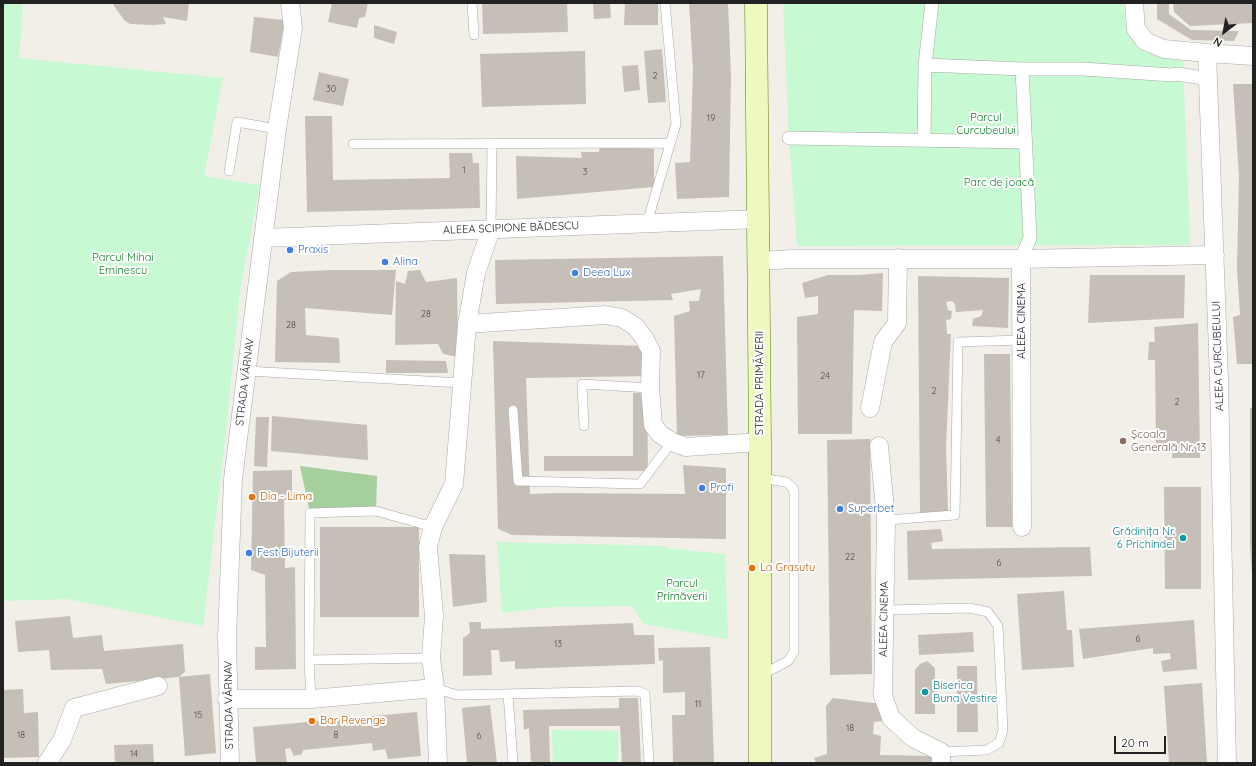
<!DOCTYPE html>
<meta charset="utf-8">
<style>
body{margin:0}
#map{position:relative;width:1256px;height:766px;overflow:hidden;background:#f1efe8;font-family:Quicksand,sans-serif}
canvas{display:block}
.frame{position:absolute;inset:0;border:4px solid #212121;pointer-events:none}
.north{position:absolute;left:1204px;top:12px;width:40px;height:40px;-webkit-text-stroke:3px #fff;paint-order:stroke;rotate:212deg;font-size:11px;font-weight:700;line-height:16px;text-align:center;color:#212121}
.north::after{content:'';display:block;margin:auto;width:14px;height:18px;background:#212121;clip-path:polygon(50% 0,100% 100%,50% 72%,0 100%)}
.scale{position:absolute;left:1114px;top:736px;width:52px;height:18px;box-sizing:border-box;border:2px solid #212121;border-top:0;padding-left:5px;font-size:12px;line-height:14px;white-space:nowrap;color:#212121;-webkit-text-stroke:3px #fff;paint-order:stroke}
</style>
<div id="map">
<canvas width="1256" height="766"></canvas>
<div class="frame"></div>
<div class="north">N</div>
<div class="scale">20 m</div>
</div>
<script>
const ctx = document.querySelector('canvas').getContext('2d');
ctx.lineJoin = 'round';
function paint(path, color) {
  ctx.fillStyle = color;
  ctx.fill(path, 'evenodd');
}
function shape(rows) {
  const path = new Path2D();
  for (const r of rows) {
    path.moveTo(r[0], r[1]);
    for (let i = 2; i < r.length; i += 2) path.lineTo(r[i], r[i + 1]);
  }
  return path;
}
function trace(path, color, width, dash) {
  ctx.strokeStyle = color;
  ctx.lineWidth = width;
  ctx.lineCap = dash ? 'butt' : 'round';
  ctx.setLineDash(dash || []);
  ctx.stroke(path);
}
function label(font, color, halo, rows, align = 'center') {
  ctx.font = font + ' Quicksand,sans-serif';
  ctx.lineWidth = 4;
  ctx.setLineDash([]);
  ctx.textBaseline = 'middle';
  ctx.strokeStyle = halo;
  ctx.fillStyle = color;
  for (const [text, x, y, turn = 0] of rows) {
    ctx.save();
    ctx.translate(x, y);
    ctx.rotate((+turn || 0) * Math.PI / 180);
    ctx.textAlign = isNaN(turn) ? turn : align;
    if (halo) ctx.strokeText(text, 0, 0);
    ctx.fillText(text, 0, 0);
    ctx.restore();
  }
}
paint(shape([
 [300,466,377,476,376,511,310,513]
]), '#a5cf9d');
paint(shape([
 [3,3,23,3,19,58,223,78,204,176,260,185,240,290,225,440,203,626,67,599,3,601],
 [783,3,1123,3,1126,27,1136,44,1183,61,1190,245,797,246,789,138],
 [497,542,666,546,666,548,725,554,728,639,643,624,633,606,552,607,502,613],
 [552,730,618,731,618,763,553,763]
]), '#c7f9d2');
paint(shape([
 [112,3,189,3,187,21,163,17,166,24,154,25,130,24,124,20],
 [332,3,368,3,365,17,359,18,357,28,328,22],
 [482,3,567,3,568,32,483,34],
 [593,3,610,3,611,18,594,19],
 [625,3,658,3,658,25,624,25],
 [689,3,728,3,731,74,729,197,677,199,675,163,690,162,693,70],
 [1157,3,1169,3,1169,14,1191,30,1239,31,1234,41,1192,40,1157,19],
 [1173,3,1253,3,1253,23,1190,26,1174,12],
 [254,17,285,20,278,57,250,52],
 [374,25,397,32,394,44,374,38],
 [662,49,666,102,648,103,644,51],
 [585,51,586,104,482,107,480,54],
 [638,65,640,90,624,92,622,66],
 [319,72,349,79,343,106,313,100],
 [1233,84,1253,84,1253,364,1237,364,1233,317,1240,315,1237,269,1239,176],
 [305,116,332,116,333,180,450,178,449,153,472,153,473,163,479,163,480,208,307,212],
 [600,146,654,149,654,187,517,199,516,156,582,158,581,152,599,152],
 [723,256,728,435,677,436,674,316,690,311,689,301,699,301,701,289,671,294,673,300,496,304,495,260],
 [330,270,396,270,392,315,305,308,306,335,339,338,340,363,275,362,277,281,291,272],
 [420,270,426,282,457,278,458,357,443,354,438,344,395,345,396,281,405,284,408,271],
 [883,273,882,311,854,310,852,434,798,434,797,317,818,314,818,296,805,298,802,283,828,275,859,275],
 [1090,275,1185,275,1184,318,1088,323],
 [918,276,1009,278,1008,328,972,326,973,319,981,316,983,310,956,312,955,304,952,301,946,302,948,310,952,311,951,319,946,320,947,334,951,334,946,447,948,511,920,513],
 [1198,323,1200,458,1172,458,1173,444,1156,445,1155,360,1148,360,1149,342,1155,342,1154,327],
 [493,341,645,346,646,376,526,378,530,494,557,493,685,494,683,465,726,468,726,539,512,535,498,529],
 [984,354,1010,354,1012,527,986,527],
 [386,360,446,361,448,373,386,373],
 [633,393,647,393,648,471,544,471,544,456,633,456],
 [1250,408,1253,408,1253,591,1250,545],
 [272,416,367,425,368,460,271,451],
 [256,417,269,417,267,467,254,466],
 [870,439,872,674,830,675,827,440],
 [292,470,292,500,284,500,285,568,295,567,296,669,255,670,255,647,266,647,265,575,251,570,253,471],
 [1164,487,1201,487,1201,589,1165,589],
 [320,527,419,527,419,617,320,617],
 [941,529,943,541,931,543,932,549,1090,547,1092,576,908,580,907,531],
 [449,554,485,555,487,602,453,607],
 [1064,591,1067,630,1072,630,1074,667,1022,670,1017,594],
 [70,616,73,638,102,635,104,651,183,644,185,672,179,677,210,674,216,753,185,756,179,677,106,684,102,669,51,670,49,650,18,652,15,621],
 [1194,620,1197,669,1163,672,1161,661,1171,659,1170,653,1153,654,1153,648,1083,659,1079,629],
 [469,622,481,622,481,629,633,623,634,635,654,635,655,664,515,669,515,661,500,662,499,650,491,650,492,675,463,676,463,638,470,633],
 [973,632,974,652,919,655,918,635],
 [710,647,714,763,673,763,672,715,685,715,685,692,663,693,663,660,659,661,658,648],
 [927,661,935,668,935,714,915,714,915,670,920,664],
 [957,666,977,666,978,732,957,732],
 [1202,683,1207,763,1169,763,1164,686],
 [23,689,24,713,38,712,39,757,3,758,3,690],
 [619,698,638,698,641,763,622,763,620,726,549,726,550,763,531,763,529,728,524,730,523,710,619,708],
 [833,698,881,704,883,721,874,722,873,734,881,736,880,755,934,756,936,763,816,763,814,758,827,754,826,706],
 [490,705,497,763,467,763,462,708],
 [417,712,421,756,388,759,385,749,373,751,372,743,303,750,302,754,294,756,290,748,285,749,287,763,256,763,253,727],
 [153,744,154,763,115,763,114,745]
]), '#c6bfb7');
const service = shape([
 [472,3,474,35],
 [353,144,669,143],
 [229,171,237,122,277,129],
 [647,223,676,124,665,3],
 [491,229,492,144],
 [247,371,462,383],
 [513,410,518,481,640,484,672,442],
 [584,426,582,384,650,388],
 [760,478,786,482,793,488,794,494,794,652,788,661,761,675],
 [886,520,955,515,958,342,1022,340],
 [884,610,970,608,988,612,998,626,1003,730,999,743,987,750,941,752],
 [309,660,431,658],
 [435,688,457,695,638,691,645,694,649,763],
 [508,694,513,763],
 [311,699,309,660,310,513,376,511,433,527]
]);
const pedestrian = shape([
 [925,65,1022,69,1083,69,1172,75,1178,74,1209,79],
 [789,138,1025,142],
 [924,140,925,65,932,3],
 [1021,259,1030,238,1022,69]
]);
const minor = shape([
 [1134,3,1136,29,1145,41,1164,49,1207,53,1219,380,1227,763],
 [1207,53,1253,56],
 [263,238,759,219],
 [1021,259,1022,527],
 [759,261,793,259,1021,259,1215,255],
 [467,324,605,315,622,318,636,327,644,338,651,351,650,388,653,425,660,434,672,442,686,447,760,442],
 [870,408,883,342,897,323,898,258],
 [879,446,886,520,883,696,891,718,913,738,941,752,941,763],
 [227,699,311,699,435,688],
 [47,763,62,740,74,708,158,686],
 [230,763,227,638,233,479,277,129,293,28,290,3],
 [438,763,435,688,431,658,434,616,428,547,433,527,454,484,467,324,476,273,491,229]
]);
const secondary = shape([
 [756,3,760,442,760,763]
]);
trace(service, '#a8a8a8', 10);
trace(pedestrian, '#a8a8a8', 14);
trace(minor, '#a8a8a8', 19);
trace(secondary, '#5b7907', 23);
trace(service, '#fff', 9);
trace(pedestrian, '#fff', 13);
trace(minor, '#fff', 18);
trace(secondary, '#edf9be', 22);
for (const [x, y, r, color] of [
 [290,250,4,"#3f7fe0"],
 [385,262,4,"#3f7fe0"],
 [575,273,4,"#3f7fe0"],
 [1123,441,4,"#8d6e63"],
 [702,488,4,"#3f7fe0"],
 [252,497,4,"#e8710a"],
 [840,509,4,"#3f7fe0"],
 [1183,538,4,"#0f9aa8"],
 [249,553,4,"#3f7fe0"],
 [752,568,4,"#e8710a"],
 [925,692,4,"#0f9aa8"],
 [312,721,4,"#e8710a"]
]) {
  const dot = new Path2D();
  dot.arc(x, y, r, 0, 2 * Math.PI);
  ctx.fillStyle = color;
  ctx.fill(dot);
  trace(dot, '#fff', 1.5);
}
label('9px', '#4a4846', null, [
 ["2",655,76],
 ["30",331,89],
 ["19",711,118],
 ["1",464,170],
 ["3",585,172],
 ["28",426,314],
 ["28",291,325],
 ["17",701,375],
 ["24",825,376],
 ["2",934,391],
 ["2",1177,402],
 ["4",998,440],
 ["22",850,557],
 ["6",999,563],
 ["6",1138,639],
 ["13",558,644],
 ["11",698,704],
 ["15",198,715],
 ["18",850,728],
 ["18",21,735],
 ["8",336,735],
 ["6",479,736],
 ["14",134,754]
]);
label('11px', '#0e8028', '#fff', [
 ["Parcul",986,118],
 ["Curcubeului",986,131],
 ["Parc de joacă",999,183],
 ["Parcul Mihai",123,258],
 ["Eminescu",123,271],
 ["Parcul",682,584],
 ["Primăverii",682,597]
]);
label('11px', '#212121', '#fff', [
 ["ALEEA SCIPIONE BĂDESCU",511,228,-2],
 ["ALEEA CINEMA",1022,321,-90],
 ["ALEEA CURCUBEULUI",1218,356,-92],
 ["STRADA VÂRNAV",245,382,-83],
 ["STRADA PRIMĂVERII",760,383,-90],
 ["ALEEA CINEMA",884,619,-89],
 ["STRADA VÂRNAV",229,705,-91]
]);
label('11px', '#366cbe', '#fff', [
 ["Praxis",298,250],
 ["Alina",393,262],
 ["Deea Lux",583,273],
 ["Profi",710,488],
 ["Superbet",848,509],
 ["Fest Bijuterii",257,553]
], 'left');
label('11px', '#785e54', '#fff', [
 ["Școala",1131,435],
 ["Generală Nr. 13",1131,448]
], 'left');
label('11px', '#c56008', '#fff', [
 ["Dia - Lima",260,497],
 ["La Grasutu",760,568],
 ["Bar Revenge",320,721]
], 'left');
label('11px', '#0d838f', '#fff', [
 ["Grădinița Nr.",1175,532],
 ["6 Prichindel",1175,545],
 ["Biserica",933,686,"left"],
 ["Buna Vestire",933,699,"left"]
], 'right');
</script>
